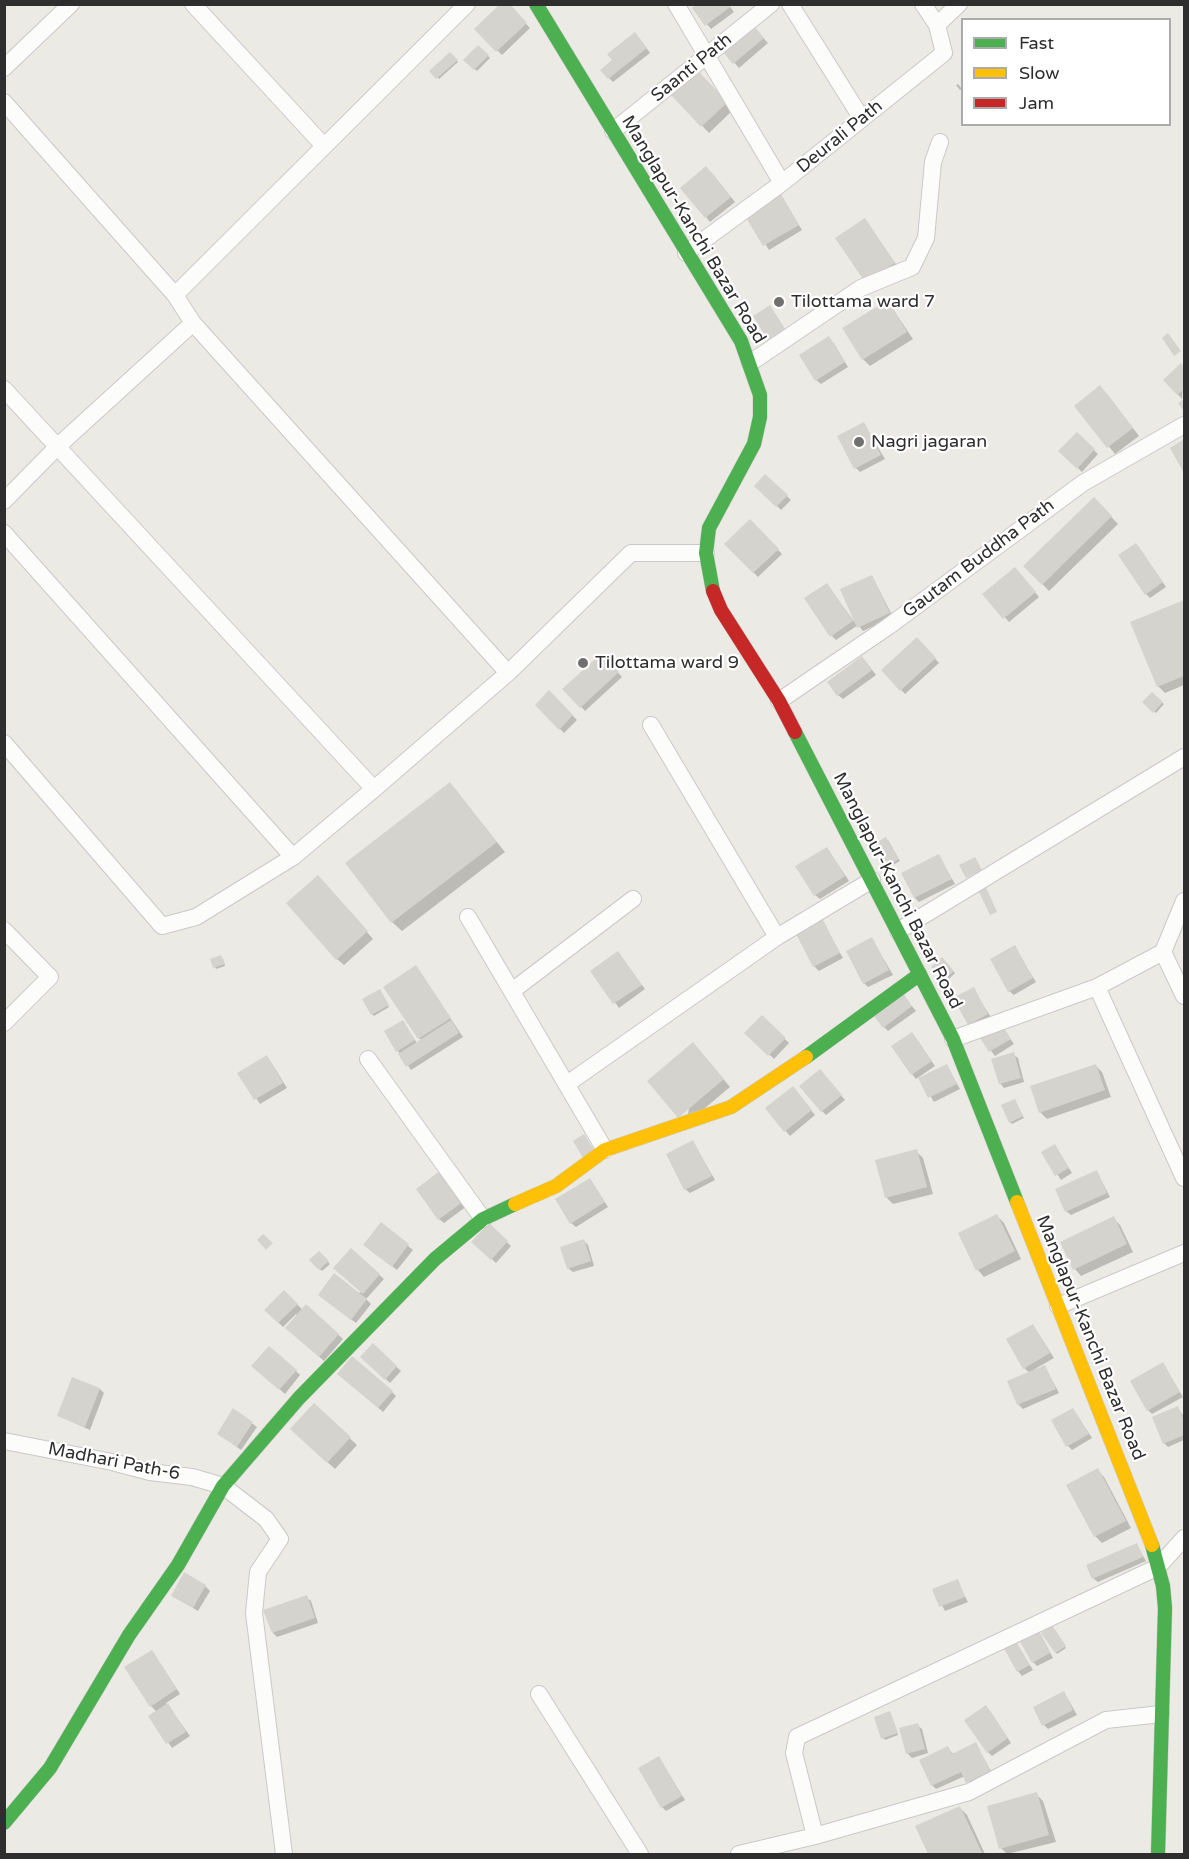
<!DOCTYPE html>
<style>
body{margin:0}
#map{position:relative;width:1189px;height:1859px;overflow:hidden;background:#eceae4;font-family:"Varela Round",sans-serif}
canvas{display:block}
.frame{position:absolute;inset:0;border:6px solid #2e2e2e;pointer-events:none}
.legend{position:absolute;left:961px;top:18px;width:210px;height:108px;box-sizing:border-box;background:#fff;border:2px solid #ababab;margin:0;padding:8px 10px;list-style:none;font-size:18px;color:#2e2e2e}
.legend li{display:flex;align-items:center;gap:12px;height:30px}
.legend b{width:30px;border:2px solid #ababab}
</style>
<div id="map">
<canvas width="1189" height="1859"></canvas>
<div class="frame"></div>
<ul class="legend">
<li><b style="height:8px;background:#4caf50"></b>Fast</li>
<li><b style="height:8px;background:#ffc107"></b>Slow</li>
<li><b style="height:8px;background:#c62828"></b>Jam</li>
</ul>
</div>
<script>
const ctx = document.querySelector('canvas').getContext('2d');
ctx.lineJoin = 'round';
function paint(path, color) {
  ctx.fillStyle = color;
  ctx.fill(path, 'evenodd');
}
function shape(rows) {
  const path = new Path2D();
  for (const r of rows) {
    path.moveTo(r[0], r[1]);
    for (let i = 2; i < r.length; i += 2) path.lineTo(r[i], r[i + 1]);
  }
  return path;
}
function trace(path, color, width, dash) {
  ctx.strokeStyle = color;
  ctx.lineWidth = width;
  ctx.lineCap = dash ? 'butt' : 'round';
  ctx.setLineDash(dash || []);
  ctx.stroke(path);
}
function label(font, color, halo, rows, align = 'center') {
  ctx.font = font + ' "Varela Round",sans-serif';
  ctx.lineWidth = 4.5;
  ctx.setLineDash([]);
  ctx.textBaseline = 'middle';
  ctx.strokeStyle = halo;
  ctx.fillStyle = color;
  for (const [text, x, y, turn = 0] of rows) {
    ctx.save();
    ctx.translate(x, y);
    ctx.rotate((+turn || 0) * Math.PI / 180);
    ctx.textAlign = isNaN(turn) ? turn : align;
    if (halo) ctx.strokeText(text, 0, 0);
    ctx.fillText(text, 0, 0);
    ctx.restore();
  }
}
paint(shape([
 [508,4,530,28,502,55,476,29],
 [728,4,734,12,711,29,694,9],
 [757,31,768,43,739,68,724,51],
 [639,38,650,53,613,82,609,78],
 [478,47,490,58,477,71,465,60],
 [450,54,458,62,439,79,431,71],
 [697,72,733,110,709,133,673,95],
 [958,84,962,89,960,90,956,85],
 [711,172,735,202,710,222,706,217],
 [781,196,802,230,769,250,747,216],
 [865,220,900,270,873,288],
 [888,302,913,339,870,366,863,359],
 [833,342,848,367,821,384,816,380],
 [1181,365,1184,369,1182,399,1165,380],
 [1107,394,1139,436,1115,454,1076,406],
 [864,424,885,459,860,472,856,468],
 [1077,434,1098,454,1082,472,1060,451],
 [766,476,791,500,781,510,756,486],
 [1094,499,1118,524,1049,591,1025,566],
 [750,521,782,554,758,577,726,544],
 [1140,549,1166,587,1150,598,1146,594],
 [1019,573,1039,597,1009,622,984,594],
 [872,576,893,617,863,631,858,625,836,640,832,636,827,585,856,624],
 [1184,602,1184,685,1165,693,1158,686,1132,623],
 [917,639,939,663,905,694,883,670],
 [602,655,622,677,585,711,565,689],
 [866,662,876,675,843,699,838,695],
 [549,692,577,720,564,733,537,705],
 [1152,694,1164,704,1156,713,1144,702],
 [450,784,505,852,402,931,392,922],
 [888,840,900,861,891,866,877,844],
 [827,848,849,881,820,899,815,895],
 [938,855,955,884,919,902,915,898],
 [325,884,373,939,344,965,337,959],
 [820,918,843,958,819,971,814,966],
 [872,939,893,975,868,987,864,983],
 [1014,947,1036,982,1014,995,1009,991],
 [618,953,645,989,619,1008,592,971],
 [223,959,225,966,216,969,215,967],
 [942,959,955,973,946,982,933,968],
 [416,967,463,1037,411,1070,398,1051,402,1022,417,1043,422,1041,419,1038],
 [973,989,992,1019,973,1029,969,1024],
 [381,993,389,1007,374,1016,372,1014],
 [907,1000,916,1011,888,1031,884,1027],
 [762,1017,789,1043,774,1059,747,1033],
 [1002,1027,1014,1044,995,1056,982,1039],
 [916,1038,935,1066,916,1079,912,1074],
 [700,1051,730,1087,686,1124],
 [1013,1054,1018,1058,1024,1082,1004,1088,1000,1083],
 [271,1062,287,1088,260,1104,240,1073],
 [1095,1065,1102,1072,1111,1097,1047,1119,1040,1112],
 [947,1066,960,1089,934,1102,920,1079],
 [824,1075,845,1100,826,1115,822,1111],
 [797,1093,815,1115,790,1136,767,1109],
 [1015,1101,1024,1118,1012,1124,1010,1122],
 [693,1142,715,1180,690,1193,685,1189],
 [1055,1146,1072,1173,1061,1180,1043,1152],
 [916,1151,923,1158,933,1194,893,1204,886,1197],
 [441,1172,467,1206,444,1223,439,1219],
 [1097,1172,1110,1197,1071,1215,1066,1211],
 [590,1180,608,1207,576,1227,571,1223],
 [997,1216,1004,1223,1021,1259,984,1277,978,1270],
 [1113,1218,1120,1225,1133,1252,1081,1276,1075,1269],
 [381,1224,413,1250,397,1270,369,1249],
 [489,1225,511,1246,496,1263,474,1242],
 [584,1241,588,1245,594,1266,573,1272,568,1268],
 [351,1250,384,1279,366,1299,371,1304,356,1323,324,1299,362,1292],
 [319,1253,330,1264,322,1271,311,1260],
 [284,1292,303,1310,307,1306,343,1339,324,1361,292,1332,298,1316,296,1314,283,1327,266,1310],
 [1033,1325,1054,1358,1033,1370,1045,1367,1059,1393,1023,1409,1018,1404,1030,1373,1024,1368],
 [373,1345,401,1371,390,1383,362,1357],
 [1163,1364,1183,1397,1152,1414,1148,1410],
 [258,1370,296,1371,300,1375,285,1394],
 [344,1378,392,1392,396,1396,383,1412],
 [100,1389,104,1393,90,1430,59,1416],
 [314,1405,357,1445,335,1469,299,1436],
 [1178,1408,1184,1417,1184,1440,1168,1447,1164,1443],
 [1073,1409,1092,1438,1072,1450,1068,1446],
 [234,1410,257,1427,241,1450,219,1434],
 [1097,1470,1104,1477,1131,1528,1102,1543,1095,1536,1068,1485],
 [1137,1545,1146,1561,1098,1582,1093,1578],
 [957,1581,968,1602,945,1611,934,1590],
 [205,1586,210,1591,198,1611,173,1596],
 [306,1597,311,1601,318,1623,277,1637,273,1633],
 [1051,1627,1066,1648,1057,1654,1043,1634,1041,1635,1053,1658,1037,1666,1033,1662,1037,1630,1041,1635],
 [1014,1640,1033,1670,1022,1676,1018,1671],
 [152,1651,180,1694,166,1703,190,1736,172,1748,150,1716,157,1712,151,1706],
 [1064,1692,1077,1715,1048,1729,1044,1725],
 [990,1711,1011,1743,992,1756,988,1752],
 [891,1715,898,1735,885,1740,883,1738],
 [917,1725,922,1729,928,1753,912,1758,907,1753],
 [976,1744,993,1775,972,1786,965,1776,936,1789,932,1785,948,1748,954,1755],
 [659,1758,685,1800,666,1811,662,1807],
 [1036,1794,1043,1801,1056,1842,1007,1854,1001,1848],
 [960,1808,967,1815,985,1854,930,1854,917,1826]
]), '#0003');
paint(shape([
 [500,4,510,4,527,23,496,52,474,29],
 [697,4,728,4,730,7,705,26,692,8],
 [753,25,764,38,733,64,722,51],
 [635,32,647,48,608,79,600,70,612,60,607,54],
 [478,45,489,55,474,70,463,60],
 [450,52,458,60,436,79,429,71],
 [697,70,728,102,701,127,671,95],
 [706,166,731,197,705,218,680,188],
 [781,194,799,225,763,246,745,216],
 [865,218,895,263,865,282,835,238],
 [888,300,907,332,862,360,842,328],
 [770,305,785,329,768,340,753,316],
 [1168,333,1181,351,1174,356,1162,338],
 [829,336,845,362,815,381,799,355],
 [1181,363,1184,367,1184,389,1177,395,1163,380],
 [1100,385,1133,428,1107,448,1074,406],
 [1184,399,1184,409,1183,410,1178,403],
 [864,422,881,455,854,469,837,436],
 [1077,432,1095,449,1077,469,1058,451],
 [1184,439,1184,473,1170,448],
 [765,474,788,495,776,507,754,486],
 [1094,497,1112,516,1042,585,1023,566],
 [750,519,779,549,753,573,724,544],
 [1136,543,1163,582,1145,595,1118,555],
 [1015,567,1036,592,1003,619,982,594],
 [872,575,890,613,857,628,840,589],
 [827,583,853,621,830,637,804,598],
 [1184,600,1184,676,1157,687,1130,622],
 [917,637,936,658,900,691,881,670],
 [602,653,619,672,580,708,562,689],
 [862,656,872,670,837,696,827,682],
 [549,690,573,715,559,730,535,705],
 [1152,692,1163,702,1153,713,1142,702],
 [450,782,497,842,391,923,345,863],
 [886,837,899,859,888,865,875,843],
 [827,847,845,876,814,896,795,866],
 [939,854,952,879,914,898,901,873],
 [975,857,982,870,966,878,959,865],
 [318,875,368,931,336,960,286,903],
 [986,887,997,912,990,915,978,890],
 [821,916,840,953,813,967,794,930],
 [872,937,889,970,863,984,846,951],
 [1015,945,1033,978,1008,992,990,959],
 [618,951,642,985,613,1004,590,971],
 [221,955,225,964,213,968,210,959],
 [942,957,954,971,943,981,931,967],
 [416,965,451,1018,418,1039,383,987],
 [974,987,988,1014,968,1025,953,998],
 [380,989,389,1005,371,1015,362,999],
 [903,993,912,1006,883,1028,874,1016],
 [762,1015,786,1038,768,1056,744,1033],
 [403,1020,415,1040,396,1052,384,1031],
 [451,1020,459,1033,406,1067,398,1054],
 [1002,1025,1011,1039,989,1052,980,1038],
 [912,1032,932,1061,911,1075,891,1046],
 [693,1042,724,1079,678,1118,647,1081],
 [1014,1052,1021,1078,999,1084,991,1059],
 [267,1055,283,1083,254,1100,237,1073],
 [947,1064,957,1084,928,1098,918,1078],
 [1096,1064,1105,1090,1039,1113,1030,1086],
 [820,1069,842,1095,821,1112,799,1086],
 [793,1086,812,1110,784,1132,765,1108],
 [1015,1099,1023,1116,1009,1123,1001,1105],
 [584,1134,594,1150,583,1158,573,1141],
 [693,1140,712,1176,684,1190,666,1154],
 [1055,1144,1069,1168,1055,1176,1041,1152],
 [917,1149,927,1187,885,1198,875,1160],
 [441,1170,464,1201,438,1220,416,1189],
 [1097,1170,1107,1193,1065,1212,1055,1189],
 [590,1178,605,1202,570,1224,555,1199],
 [997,1214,1015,1251,976,1271,958,1233],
 [1114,1216,1127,1244,1073,1270,1060,1242],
 [381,1222,409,1244,392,1267,363,1245],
 [489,1223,508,1241,491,1260,471,1242],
 [263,1234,273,1243,266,1250,257,1240],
 [584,1239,591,1261,567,1269,560,1247],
 [351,1248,380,1274,363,1294,333,1268],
 [319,1251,329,1261,319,1270,309,1260],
 [334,1273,367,1299,351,1320,318,1295],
 [284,1290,298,1304,278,1323,264,1310],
 [306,1304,339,1334,319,1357,285,1328],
 [1033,1324,1050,1353,1023,1369,1006,1339],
 [373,1343,397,1366,385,1380,360,1357],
 [269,1346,297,1370,279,1390,251,1366],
 [352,1356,393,1391,378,1408,337,1374],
 [1163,1362,1180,1392,1147,1411,1130,1381],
 [1045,1365,1056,1389,1017,1405,1007,1381],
 [72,1377,100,1388,85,1427,57,1416],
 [314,1403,351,1437,327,1463,290,1429],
 [1178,1406,1184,1421,1184,1435,1163,1444,1152,1417],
 [233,1408,253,1422,237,1447,217,1434],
 [1073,1408,1089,1434,1066,1447,1051,1420],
 [1098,1468,1126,1521,1094,1537,1066,1485],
 [1137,1543,1143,1557,1092,1579,1086,1565],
 [184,1572,206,1585,193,1608,171,1596],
 [958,1579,965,1597,939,1607,932,1589],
 [307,1595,315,1618,272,1633,263,1610],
 [1052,1625,1066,1646,1055,1653,1041,1633],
 [1037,1628,1050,1653,1032,1663,1018,1638],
 [1014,1638,1030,1665,1017,1672,1002,1645],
 [152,1650,177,1689,150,1707,124,1667],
 [1064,1691,1073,1710,1042,1726,1033,1707],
 [168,1703,186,1732,166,1744,148,1716],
 [986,1705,1008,1738,987,1753,964,1720],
 [890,1711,898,1733,881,1739,874,1717],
 [918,1723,925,1749,906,1754,899,1728],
 [976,1742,990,1771,966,1783,961,1772,931,1786,919,1760,948,1746,952,1754],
 [659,1756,682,1796,661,1808,638,1768],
 [1037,1792,1049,1835,999,1849,987,1806],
 [960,1806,982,1853,928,1854,915,1826]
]), '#d5d3ce');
const street = shape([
 [193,4,324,146],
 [676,4,782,183],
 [790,4,862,119],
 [923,4,937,25],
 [4,68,71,4],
 [4,102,175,295,193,323,508,673],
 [613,131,771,4],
 [686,253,782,183,944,53,937,25,959,4],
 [175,295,467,4],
 [750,363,861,288,912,267,926,238,933,162,940,142],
 [4,389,374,789],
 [4,501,58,446,193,323],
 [4,533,293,857],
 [779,701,889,626,1083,483,1184,425],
 [651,725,777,937],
 [4,743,162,926,196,917,293,857,374,789,508,673,631,553,706,553],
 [468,917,605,1150],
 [4,930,50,977,4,1023],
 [898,931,1184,757],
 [1163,952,1184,996],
 [1097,987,1184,1178],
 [512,991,633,899],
 [953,1039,1097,987,1163,952,1184,901],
 [368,1059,483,1219],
 [567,1084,777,937,872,880],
 [1058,1306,1184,1253],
 [4,1441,112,1462,150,1472,192,1477,223,1486,266,1519,280,1539,258,1572,254,1613,284,1854],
 [539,1694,640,1854],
 [815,1836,794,1753,797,1737,1158,1567,1184,1538],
 [739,1854,815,1836,969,1792,1106,1720,1161,1714]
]);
const fast = shape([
 [536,4,741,341,760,395,760,417,754,444,709,528,706,553,713,591],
 [795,732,953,1039,1017,1202],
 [806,1057,920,974],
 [1152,1545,1163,1586,1165,1608,1158,1854],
 [4,1823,50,1768,129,1635,178,1565,223,1486,299,1398,435,1259,483,1219,515,1204]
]);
const slow = shape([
 [1017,1202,1152,1545],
 [515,1204,556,1186,605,1150,731,1107,806,1057]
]);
const jam = shape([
 [713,591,721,610,779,701,795,732]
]);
trace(street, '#cac9c9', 18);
trace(fast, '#cac9c9', 15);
trace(slow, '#cac9c9', 15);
trace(jam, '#cac9c9', 15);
trace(street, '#fcfcfb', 16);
trace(fast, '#4caf50', 14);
trace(slow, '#ffc107', 14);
trace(jam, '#c62828', 14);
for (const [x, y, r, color] of [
 [779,302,6,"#70706e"],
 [859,442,6,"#70706e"],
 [583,663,6,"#70706e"]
]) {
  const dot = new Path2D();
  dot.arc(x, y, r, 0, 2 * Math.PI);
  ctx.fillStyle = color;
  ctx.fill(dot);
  trace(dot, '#fff', 2);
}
label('18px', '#2e2e2e', '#fff', [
 ["Saanti Path",692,68,-39],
 ["Deurali Path",840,137,-39],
 ["Manglapur-Kanchi Bazar Road",693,230,59],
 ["Gautam Buddha Path",979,559,-37],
 ["Manglapur-Kanchi Bazar Road",897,891,63],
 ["Manglapur-Kanchi Bazar Road",1090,1338,68],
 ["Madhari Path-6",114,1462,11]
]);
label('18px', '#2e2e2e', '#fff', [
 ["Tilottama ward 7",791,302],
 ["Nagri jagaran",871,442],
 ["Tilottama ward 9",595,663]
], 'left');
</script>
